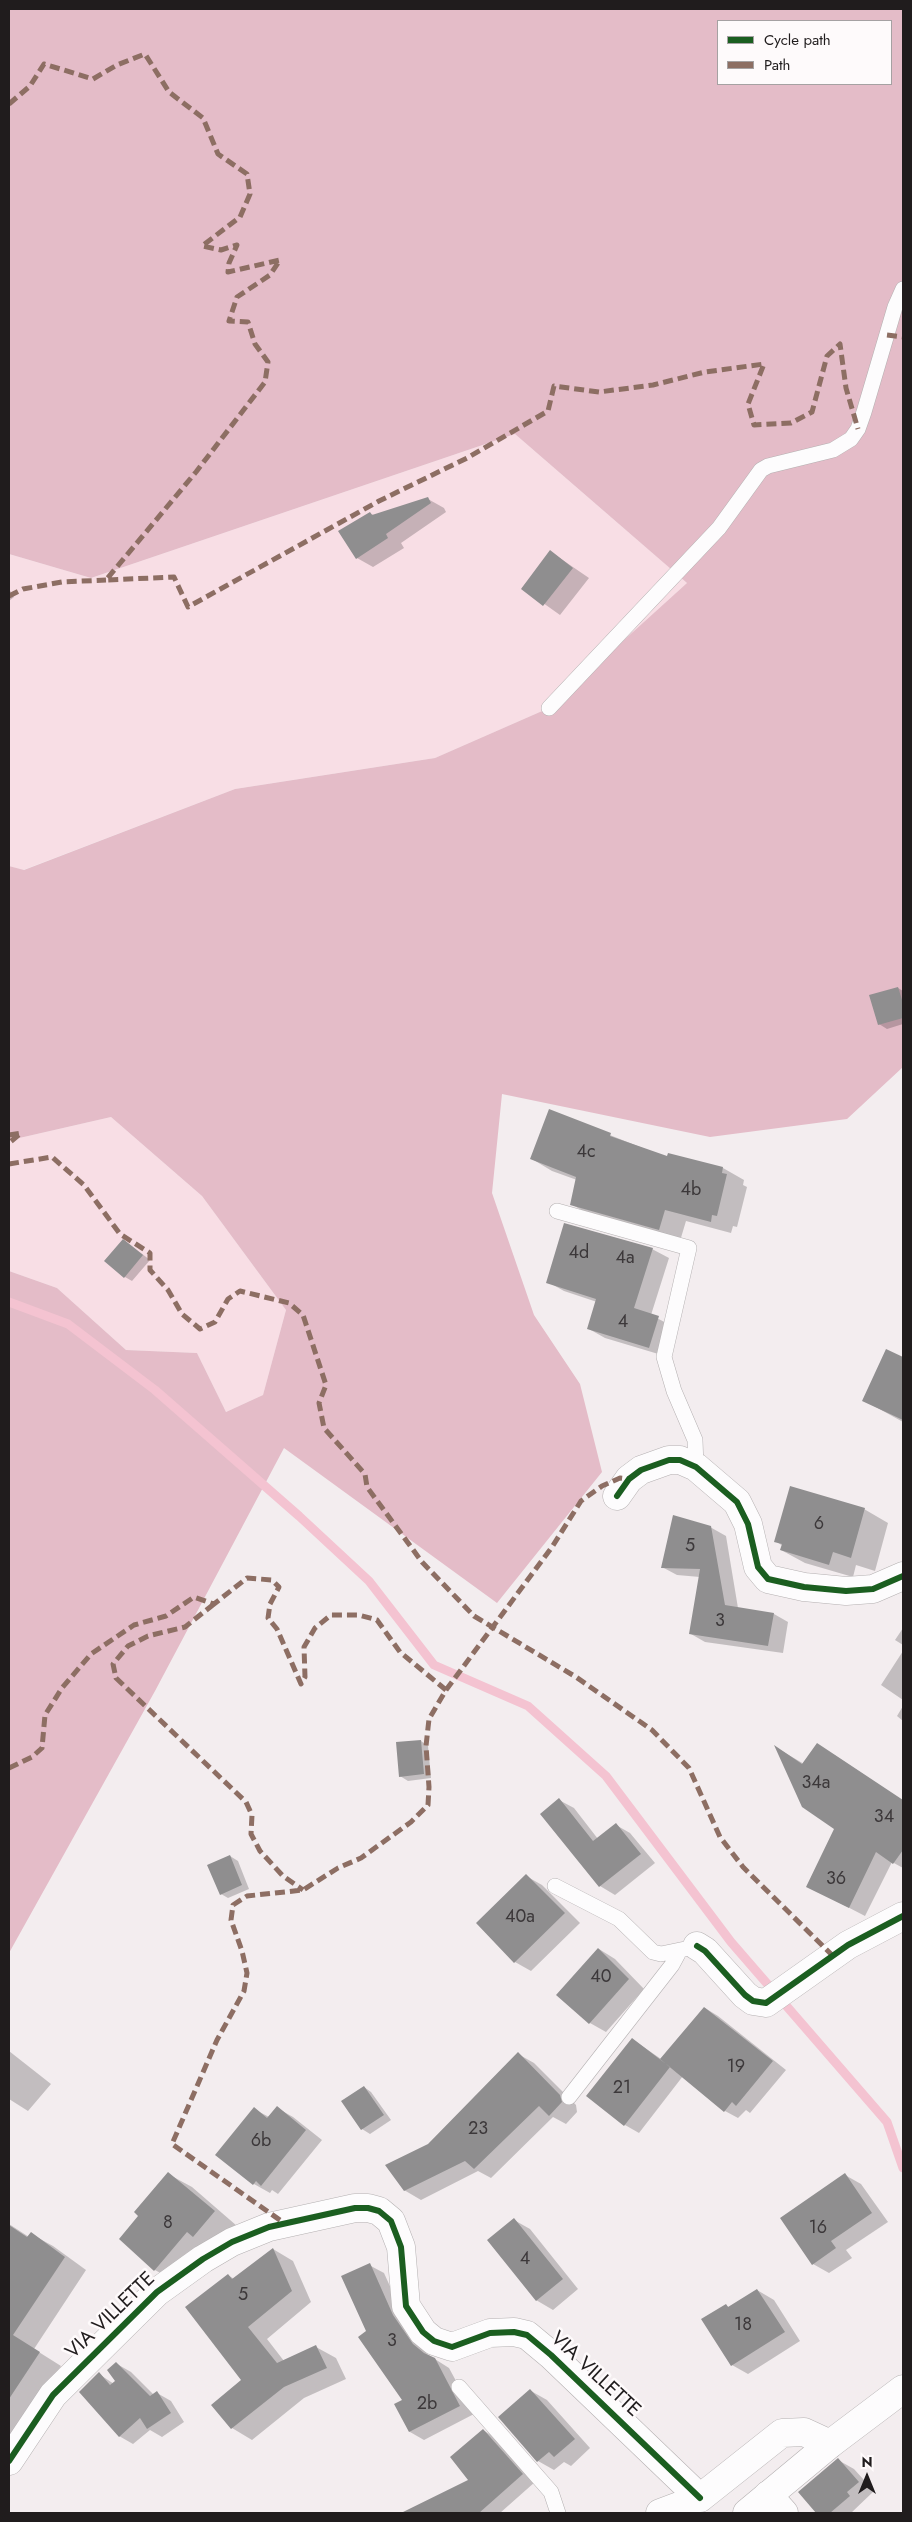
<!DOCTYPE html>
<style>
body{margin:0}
#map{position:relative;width:912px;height:2522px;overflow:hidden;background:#f3edef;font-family:Jost,sans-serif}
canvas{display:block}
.frame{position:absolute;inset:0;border:10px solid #201c1d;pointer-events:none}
.legend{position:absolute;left:717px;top:20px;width:175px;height:65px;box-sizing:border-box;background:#fefafb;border:1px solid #a5a1a2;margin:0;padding:6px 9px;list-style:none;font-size:15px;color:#201c1d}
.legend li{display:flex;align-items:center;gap:10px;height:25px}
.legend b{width:25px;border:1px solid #a5a1a2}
.north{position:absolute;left:842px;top:2452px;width:50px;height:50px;-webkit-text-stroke:4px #fefafb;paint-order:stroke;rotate:0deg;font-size:14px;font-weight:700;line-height:20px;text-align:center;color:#201c1d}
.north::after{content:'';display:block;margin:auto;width:18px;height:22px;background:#201c1d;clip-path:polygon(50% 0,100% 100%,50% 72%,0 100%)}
</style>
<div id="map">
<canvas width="912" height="2522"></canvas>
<div class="frame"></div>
<ul class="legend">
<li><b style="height:6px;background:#1b5e20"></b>Cycle path</li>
<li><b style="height:6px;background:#8d6e63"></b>Path</li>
</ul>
<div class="north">N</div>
</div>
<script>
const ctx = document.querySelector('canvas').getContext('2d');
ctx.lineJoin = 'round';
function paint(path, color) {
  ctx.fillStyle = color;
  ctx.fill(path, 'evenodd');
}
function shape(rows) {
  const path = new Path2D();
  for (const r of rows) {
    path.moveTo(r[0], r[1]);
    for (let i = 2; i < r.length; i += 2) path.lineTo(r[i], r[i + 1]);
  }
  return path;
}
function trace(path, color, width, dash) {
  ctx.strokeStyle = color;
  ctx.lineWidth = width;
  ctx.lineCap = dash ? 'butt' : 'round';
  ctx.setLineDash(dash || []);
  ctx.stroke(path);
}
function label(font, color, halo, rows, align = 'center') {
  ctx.font = font + ' Jost,sans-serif';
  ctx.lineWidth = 5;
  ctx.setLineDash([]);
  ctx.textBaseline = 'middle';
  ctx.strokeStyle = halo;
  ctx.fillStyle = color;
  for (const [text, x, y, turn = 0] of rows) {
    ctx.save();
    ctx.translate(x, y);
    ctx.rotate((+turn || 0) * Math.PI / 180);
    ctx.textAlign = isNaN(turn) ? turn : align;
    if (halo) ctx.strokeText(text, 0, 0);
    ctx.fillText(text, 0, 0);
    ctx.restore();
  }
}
paint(shape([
 [515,434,687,583,549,708,435,758,235,789,23,870,9,866,9,554,91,578],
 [111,1117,202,1196,286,1310,263,1395,226,1412,197,1353,126,1350,57,1288,9,1271,9,1139,15,1139]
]), '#f8dee5');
paint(shape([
 [9,9,903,9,903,1067,847,1119,710,1137,502,1094,492,1193,534,1315,580,1384,602,1472,497,1603,284,1448,155,1691,9,1953,9,1271,57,1288,126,1350,197,1353,226,1412,263,1395,286,1310,202,1196,111,1117,15,1139,9,1139,9,866,24,870,235,789,435,758,549,708,687,583,515,434,91,578,9,554],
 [718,21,891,21,891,84,718,84]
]), '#e4bcc8');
paint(shape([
 [428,499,444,508,446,512,401,543,404,548,373,567,357,558,370,513,375,516],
 [551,552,589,578,560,615,522,588],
 [9,589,14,597,9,601],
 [898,988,903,991,903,1024,887,1029,879,1024],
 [549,1111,668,1158,669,1155,723,1168,744,1180,743,1185,747,1187,737,1227,733,1226,731,1233,686,1221,680,1241,592,1216,571,1204,577,1180,552,1171,532,1159],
 [124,1240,150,1260,132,1281,125,1277],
 [652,1249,669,1258,651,1315,674,1327,665,1356,605,1338,589,1329,597,1302,564,1291,548,1282],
 [887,1351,903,1359,903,1422,863,1400],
 [864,1509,888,1523,875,1571,856,1565,853,1577,805,1563,781,1550,783,1546,775,1541],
 [710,1527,726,1536,738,1608,774,1614,788,1622,783,1653,705,1642,691,1634,700,1577,677,1575,662,1567],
 [903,1628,903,1645,895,1640],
 [903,1651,903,1700,881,1685],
 [903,1706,903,1721,897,1716],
 [421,1741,428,1746,431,1778,408,1781,400,1776],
 [777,1748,804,1764,833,1754,903,1801,903,1868,892,1862,865,1916,807,1886,836,1828],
 [559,1800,574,1808,598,1839,616,1825,630,1833,655,1863,615,1895,600,1886],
 [230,1856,238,1861,249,1889,228,1898,221,1894],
 [526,1876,542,1885,580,1923,531,1971,515,1962],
 [599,1949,615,1959,644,1989,606,2032,590,2023],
 [705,2008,718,2016,786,2070,750,2113,746,2110,738,2118,725,2111,683,2076,639,2133,625,2125,632,2039,661,2059],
 [9,2051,51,2084,28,2111,9,2099],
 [518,2054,534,2063,576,2105,577,2112,566,2124,553,2117,491,2178,478,2171,421,2200,404,2190,429,2145],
 [364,2087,371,2092,391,2120,370,2134,362,2129,343,2102],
 [277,2108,293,2117,322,2140,278,2194,272,2190,270,2193,254,2184,254,2109,269,2117],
 [168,2174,192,2187,237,2226,178,2283,155,2270,140,2216],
 [845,2175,861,2184,888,2222,846,2250,852,2258,829,2273,813,2264],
 [514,2220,530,2229,578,2289,553,2310,536,2300],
 [9,2224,29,2237,31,2234,53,2246,86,2270,34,2349,61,2366,9,2444],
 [273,2249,293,2261,311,2302,267,2339,284,2361,316,2347,336,2358,346,2379,304,2398,252,2440,232,2428,243,2381,228,2275,234,2279],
 [369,2265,384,2273,407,2324,427,2354,449,2368,474,2414,424,2440,410,2432,396,2404,403,2400,368,2331],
 [757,2290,774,2300,800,2341,748,2374,732,2365,726,2305,730,2308],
 [117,2364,131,2372,154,2395,157,2393,171,2401,184,2422,162,2437,150,2430,133,2444,119,2436,99,2374,114,2384,117,2382],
 [531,2391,547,2400,590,2448,571,2466,564,2462,554,2470,538,2461,499,2417],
 [483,2430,496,2438,535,2482,500,2513,437,2513,431,2500,470,2480],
 [838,2460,854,2469,874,2491,851,2513,818,2513,799,2492]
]), '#0003');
trace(shape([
 [9,1302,68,1324,155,1390,299,1516,369,1581,434,1665,528,1706,606,1776,731,1942,887,2122,903,2168]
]), '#f4c3d1', 9);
paint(shape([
 [428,497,431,503,386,534,388,538,356,559,338,531,370,512,372,515],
 [550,550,573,568,543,606,521,589],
 [898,987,903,1003,903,1018,878,1025,869,995],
 [549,1109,611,1133,610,1136,667,1156,668,1153,723,1167,722,1173,727,1174,717,1216,712,1215,711,1222,665,1210,659,1230,570,1205,576,1177,530,1159],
 [564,1223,653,1248,634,1308,659,1316,649,1348,587,1329,596,1299,546,1283],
 [123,1239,143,1255,124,1278,104,1261],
 [886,1349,903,1357,903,1420,862,1401],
 [790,1486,865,1508,851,1558,833,1552,829,1565,780,1550,782,1544,774,1542],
 [673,1515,711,1526,725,1605,774,1613,768,1646,689,1634,700,1569,661,1568],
 [421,1740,424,1774,399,1777,396,1742],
 [817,1743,903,1800,903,1850,893,1864,876,1852,849,1908,806,1887,834,1829,802,1807,774,1745,802,1764],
 [559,1798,593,1841,616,1823,641,1854,599,1887,540,1814],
 [230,1855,242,1885,220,1895,207,1865],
 [526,1874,565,1913,514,1963,476,1923],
 [598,1948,629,1979,589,2024,556,1995],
 [704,2007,773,2061,736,2106,732,2102,724,2112,660,2059],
 [632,2038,670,2067,624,2126,586,2096],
 [518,2052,560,2095,562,2102,549,2116,539,2106,474,2169,465,2161,404,2191,385,2165,428,2144],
 [364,2086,384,2115,361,2130,341,2101],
 [277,2106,306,2130,261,2186,256,2181,253,2185,215,2155,254,2107,267,2118],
 [168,2172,215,2211,193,2237,187,2232,154,2271,119,2239,138,2216,134,2212],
 [845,2173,872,2213,831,2241,836,2248,812,2265,780,2218],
 [514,2218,563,2279,536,2301,487,2240],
 [9,2225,27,2237,31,2232,65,2257,13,2335,40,2352,9,2399],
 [273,2248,292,2291,248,2327,277,2363,316,2345,327,2368,284,2387,231,2429,211,2405,241,2380,185,2307,228,2274,232,2279],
 [370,2263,393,2315,413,2344,424,2353,435,2358,460,2406,409,2432,394,2404,402,2400,358,2337,366,2331,341,2276],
 [757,2289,785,2332,731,2366,701,2319,726,2304,728,2307],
 [116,2362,150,2396,157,2391,171,2413,147,2429,140,2418,119,2437,79,2392,99,2372,110,2385,115,2381,107,2370],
 [530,2389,575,2439,554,2457,549,2452,537,2462,498,2417],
 [483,2429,523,2474,479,2513,401,2513,468,2480,450,2457],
 [838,2458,859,2482,847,2492,850,2496,830,2513,816,2513,798,2492]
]), '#8f8e8f');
const service = shape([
 [549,708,719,528,761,470,768,466,833,450,851,439,858,429,864,412,895,307,903,289],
 [557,1211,689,1248,664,1357,674,1391,695,1440,696,1467],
 [555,1886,619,1919,653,1952,661,1954,685,1949],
 [569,2097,672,1965,679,1952],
 [459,2387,551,2492,558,2513]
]);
const minor = shape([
 [617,1496,629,1479,641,1470,669,1460,680,1460,696,1467,737,1502,748,1524,758,1567,768,1579,804,1587,846,1591,873,1589,903,1576],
 [697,1946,705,1951,745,1995,753,2001,766,2003,848,1945,903,1916],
 [9,2461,53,2395,157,2292,203,2259,232,2242,269,2227,355,2208,368,2208,379,2211,391,2221,401,2247,406,2306,423,2332,434,2341,452,2347,490,2333,514,2332,527,2335,551,2355,700,2498],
 [768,2495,784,2513],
 [660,2513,700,2498,782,2433,804,2432,830,2444]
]);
const tertiary = shape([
 [747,2513,830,2444,903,2389]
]);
trace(service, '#b4b0b1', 16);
trace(minor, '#b4b0b1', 29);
trace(tertiary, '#b4b0b1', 29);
trace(service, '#fdfcfd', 15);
trace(minor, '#fdfcfd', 28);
trace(tertiary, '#fdfcfd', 28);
trace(shape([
 [9,104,30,86,44,64,93,79,117,65,145,54,169,92,203,118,218,154,247,174,250,194,240,217,202,246,221,250,237,245,229,263,228,272,280,260,270,275,237,297,229,321,248,322,255,344,268,362,265,382,196,472,106,580,174,577,188,607,379,501,467,458,548,411,554,386,599,392,653,385,705,372,764,364,748,404,754,425,791,423,812,412,827,356,840,344,846,388,858,429],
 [887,335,903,337],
 [9,596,23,589,62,582,106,580],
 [9,1135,21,1133,9,1143],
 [9,1164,52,1157,84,1185,120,1234,150,1253,150,1270,168,1290,182,1314,200,1329,215,1322,228,1299,240,1291,289,1303,303,1315,326,1385,319,1403,324,1428,365,1474,367,1487,422,1562,474,1616,576,1677,652,1730,689,1768,720,1837,743,1867,833,1956],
 [214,1604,185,1627,148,1636,128,1646,113,1664,116,1678,246,1802,252,1815,251,1834,260,1851,283,1876,303,1890],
 [446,1690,552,1547,581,1501,602,1486,620,1478,629,1479],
 [9,1768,32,1757,42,1748,45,1715,62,1688,91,1654,134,1625,166,1616,194,1597,214,1604,247,1578,272,1580,279,1587,270,1604,268,1618,277,1629,301,1684,305,1677,304,1647,315,1628,331,1615,359,1615,377,1620,400,1652,446,1690,429,1719,426,1746,429,1787,428,1805,411,1822,361,1858,338,1868,303,1890,247,1896,233,1905,231,1920,242,1951,247,1973,244,1991,217,2040,172,2144,284,2223]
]), '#8d6e63', 5, [10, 5]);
trace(shape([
 [617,1496,629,1479,641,1470,669,1460,680,1460,696,1467,737,1502,748,1524,758,1567,768,1579,804,1587,846,1591,873,1589,903,1576],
 [697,1946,705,1951,745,1995,753,2001,766,2003,848,1945,903,1916],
 [9,2461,53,2395,157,2292,203,2259,232,2242,269,2227,355,2208,368,2208,379,2211,391,2221,401,2247,406,2306,423,2332,434,2341,452,2347,490,2333,514,2332,527,2335,551,2355,700,2498]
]), '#1b5e20', 6);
label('18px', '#3c383a', null, [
 ["4c",586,1153],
 ["4b",691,1191],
 ["4d",579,1254],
 ["4a",625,1259],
 ["4",623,1323],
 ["6",819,1525],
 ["5",690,1547],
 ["3",720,1622],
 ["34a",816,1784],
 ["34",884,1818],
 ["36",836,1880],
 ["40a",520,1918],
 ["40",601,1978],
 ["19",736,2068],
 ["21",622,2089],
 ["23",478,2130],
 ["6b",261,2142],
 ["8",168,2224],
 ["16",818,2229],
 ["4",525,2260],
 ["5",243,2296],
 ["18",743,2326],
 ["3",392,2342],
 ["2b",427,2405]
]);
label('20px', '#201c1d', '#fefafb', [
 ["VIA VILLETTE",111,2316,-44],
 ["VIA VILLETTE",595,2375,43]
]);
</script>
